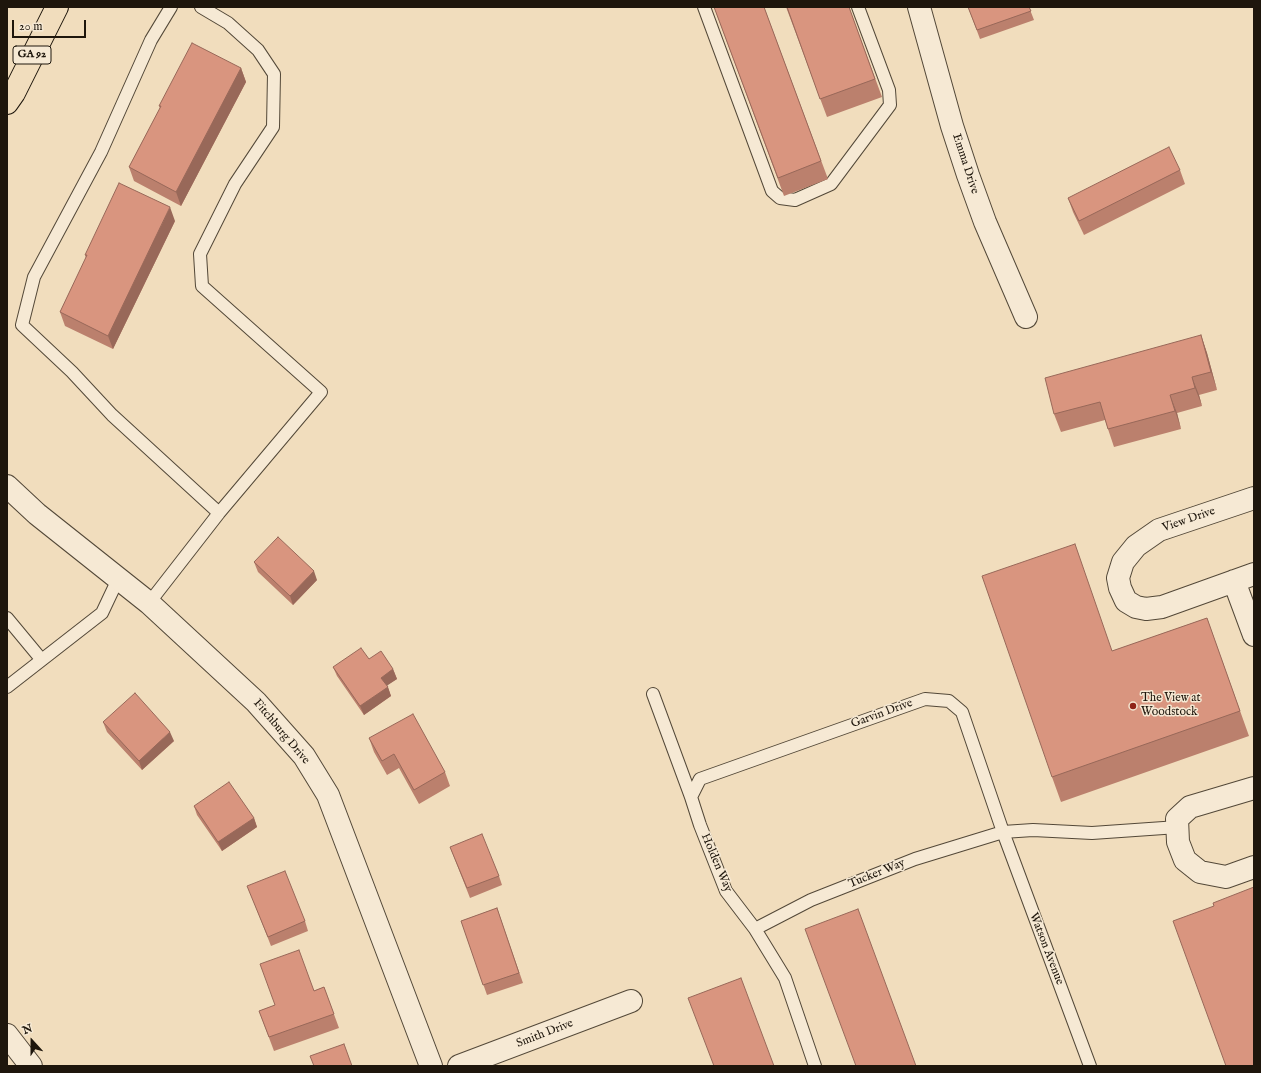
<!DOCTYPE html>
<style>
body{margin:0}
#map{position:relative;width:1261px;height:1073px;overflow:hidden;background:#f1ddbd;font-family:"IM FELL English",serif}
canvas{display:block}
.frame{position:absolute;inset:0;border:8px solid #1e160c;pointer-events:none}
.north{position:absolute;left:12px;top:1021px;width:40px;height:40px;-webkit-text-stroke:3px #f6e9d4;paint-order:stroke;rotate:339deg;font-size:11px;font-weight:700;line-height:16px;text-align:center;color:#1e160c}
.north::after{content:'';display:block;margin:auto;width:14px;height:18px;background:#1e160c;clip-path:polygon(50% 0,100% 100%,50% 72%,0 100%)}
.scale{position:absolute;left:12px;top:20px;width:74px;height:18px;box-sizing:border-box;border:2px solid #1e160c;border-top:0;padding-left:5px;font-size:12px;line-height:14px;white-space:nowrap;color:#1e160c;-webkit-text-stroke:3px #f6e9d4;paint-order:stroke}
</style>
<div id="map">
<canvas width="1261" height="1073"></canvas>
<div class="frame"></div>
<div class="north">N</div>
<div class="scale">20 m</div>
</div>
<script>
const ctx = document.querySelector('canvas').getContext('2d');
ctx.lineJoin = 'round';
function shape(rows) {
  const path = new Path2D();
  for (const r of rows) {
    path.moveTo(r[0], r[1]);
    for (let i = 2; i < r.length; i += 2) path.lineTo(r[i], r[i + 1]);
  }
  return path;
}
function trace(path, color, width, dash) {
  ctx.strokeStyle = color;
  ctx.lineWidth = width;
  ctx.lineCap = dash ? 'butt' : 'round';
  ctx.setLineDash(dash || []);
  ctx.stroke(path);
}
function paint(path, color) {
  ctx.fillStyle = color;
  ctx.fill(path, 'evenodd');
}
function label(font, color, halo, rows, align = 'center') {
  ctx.font = font + ' "IM FELL English",serif';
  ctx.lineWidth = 3;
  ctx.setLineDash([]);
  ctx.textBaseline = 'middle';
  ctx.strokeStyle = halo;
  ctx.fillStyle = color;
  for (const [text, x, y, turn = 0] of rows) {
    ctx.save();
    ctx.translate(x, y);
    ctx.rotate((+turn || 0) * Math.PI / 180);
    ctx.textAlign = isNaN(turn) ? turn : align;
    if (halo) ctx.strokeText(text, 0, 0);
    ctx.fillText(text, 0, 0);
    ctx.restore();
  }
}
const lane = shape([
 [171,7,151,40,101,152,34,277,22,325,72,372,112,415,219,513],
 [704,7,772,191,780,198,795,200,831,184,890,105,889,90,858,7],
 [149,603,219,513,321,392,202,286,200,254,235,184,273,127,274,74,258,50,228,23,201,7],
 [7,618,41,659],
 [7,687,102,613,119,577],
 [653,694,691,797,700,825,726,891,755,929,785,978,815,1066],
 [691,797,700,779,925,699,949,701,962,712,1003,832,1090,1066],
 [755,929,811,900,915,859,1003,832,1033,830,1092,833,1178,827]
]);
const street = shape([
 [919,7,952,126,968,175,985,222,1026,317],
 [7,486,37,514,149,603,256,702,304,756,328,795,431,1066],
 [1254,498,1159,530,1136,546,1123,562,1118,578,1120,588,1126,601,1136,607,1146,609,1162,607,1254,574],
 [1234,581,1254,635],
 [1254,788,1190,807,1177,819,1178,842,1185,860,1200,872,1226,877,1254,867],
 [7,1035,31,1066],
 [459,1066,631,1001]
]);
const primary = shape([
 [7,103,14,93,57,7]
]);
trace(lane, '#534838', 14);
trace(street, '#534838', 24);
trace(primary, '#1e160c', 24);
trace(lane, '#f6e9d4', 12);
trace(street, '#f6e9d4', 22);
trace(primary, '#f1ddbd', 22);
paint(shape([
 [714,7,764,7,828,179,784,196],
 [786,7,849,7,882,97,827,117],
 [968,7,1029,7,1034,20,980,39],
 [241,68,246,82,181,206,134,181,129,167,160,108,159,106],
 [1180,170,1185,184,1084,235,1073,212,1068,198],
 [175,221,113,349,65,326,60,312,86,258,85,255],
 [1201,335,1207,353,1217,390,1199,395,1202,406,1177,413,1181,429,1114,447,1105,420,1061,432,1054,414],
 [254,562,317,580,293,605,258,572],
 [1207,618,1249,736,1061,802,1052,777,1113,651],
 [369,659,393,669,397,679,387,685,391,696,364,715,337,676,333,667],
 [103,722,174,741,142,770,107,732],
 [369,738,445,772,450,786,419,804,399,768,387,775,374,752],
 [194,806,254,818,257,827,222,851,197,815],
 [450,847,499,876,502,885,470,898],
 [251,895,305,921,308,931,271,946],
 [497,908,523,983,487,995,461,921],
 [324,987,339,1028,274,1051,259,1011]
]), '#bb806d');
paint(shape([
 [241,68,246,82,181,206,176,192],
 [170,207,175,221,113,349,108,336],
 [1201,335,1207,353,1217,390,1211,372],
 [1192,377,1199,395,1202,406,1195,388],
 [1170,395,1177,413,1181,429,1175,411],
 [314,571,317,580,293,605,290,596],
 [393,669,397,679,385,687,381,678],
 [388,687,391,696,364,715,360,706],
 [170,732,174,741,142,770,139,761],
 [254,818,257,827,222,851,218,842]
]), '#986859');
const building = shape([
 [714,7,764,7,821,161,778,178,714,7],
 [787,7,849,7,875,79,820,99,787,7],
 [968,7,1029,7,1031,11,977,30,968,7],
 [192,43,241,68,176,192,129,167,161,106,159,106,192,43],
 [1169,147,1180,170,1079,221,1068,198,1169,147],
 [119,183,170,207,108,336,60,312,87,255,85,255,119,183],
 [1201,335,1211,372,1192,377,1195,388,1170,395,1175,411,1108,429,1100,402,1054,414,1045,378,1201,335],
 [278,537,314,571,290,596,254,562,278,537],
 [1075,544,1112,651,1207,618,1240,711,1052,777,982,576,1075,544],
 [361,648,369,659,381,651,393,669,381,678,388,687,360,706,333,667,361,648],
 [135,693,170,732,139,761,103,722,135,693],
 [413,714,445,772,414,790,394,754,382,761,369,738,413,714],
 [229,782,254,818,218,842,194,806,229,782],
 [482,834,499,876,467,888,450,847,482,834],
 [285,871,305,921,268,937,247,886,285,871],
 [1254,887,1254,1066,1226,1066,1173,921,1214,906,1213,903,1254,887],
 [497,908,519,973,483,985,461,921,497,908],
 [858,909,916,1066,856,1066,805,929,858,909],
 [299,950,314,991,324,987,334,1014,269,1037,259,1011,275,1005,260,964,299,950],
 [741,978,774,1066,714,1066,688,998,741,978],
 [344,1044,352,1066,314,1066,310,1056,344,1044]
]);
paint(building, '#d9957f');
trace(building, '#986859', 1);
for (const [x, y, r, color] of [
 [1133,706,4,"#8f2418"]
]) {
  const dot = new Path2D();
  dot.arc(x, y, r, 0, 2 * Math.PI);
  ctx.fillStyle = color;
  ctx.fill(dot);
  trace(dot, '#f6e9d4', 1.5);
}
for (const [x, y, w] of [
 [32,55,38]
]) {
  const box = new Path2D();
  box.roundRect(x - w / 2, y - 9, w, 18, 3);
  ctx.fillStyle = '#f6e9d4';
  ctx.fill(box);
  trace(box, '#1e160c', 1);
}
label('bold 11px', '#1e160c', null, [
 ["GA 92",32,55]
]);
label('12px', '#1e160c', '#f6e9d4', [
 ["Emma Drive",965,164,72],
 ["View Drive",1189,520,-19],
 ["Garvin Drive",882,714,-20],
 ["Fitchburg Drive",281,732,50],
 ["Holden Way",716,863,67],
 ["Tucker Way",877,874,-22],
 ["Watson Avenue",1046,949,69],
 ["Smith Drive",545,1034,-21]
]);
label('12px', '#1e160c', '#f6e9d4', [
 ["The View at",1141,699],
 ["Woodstock",1141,713]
], 'left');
</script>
